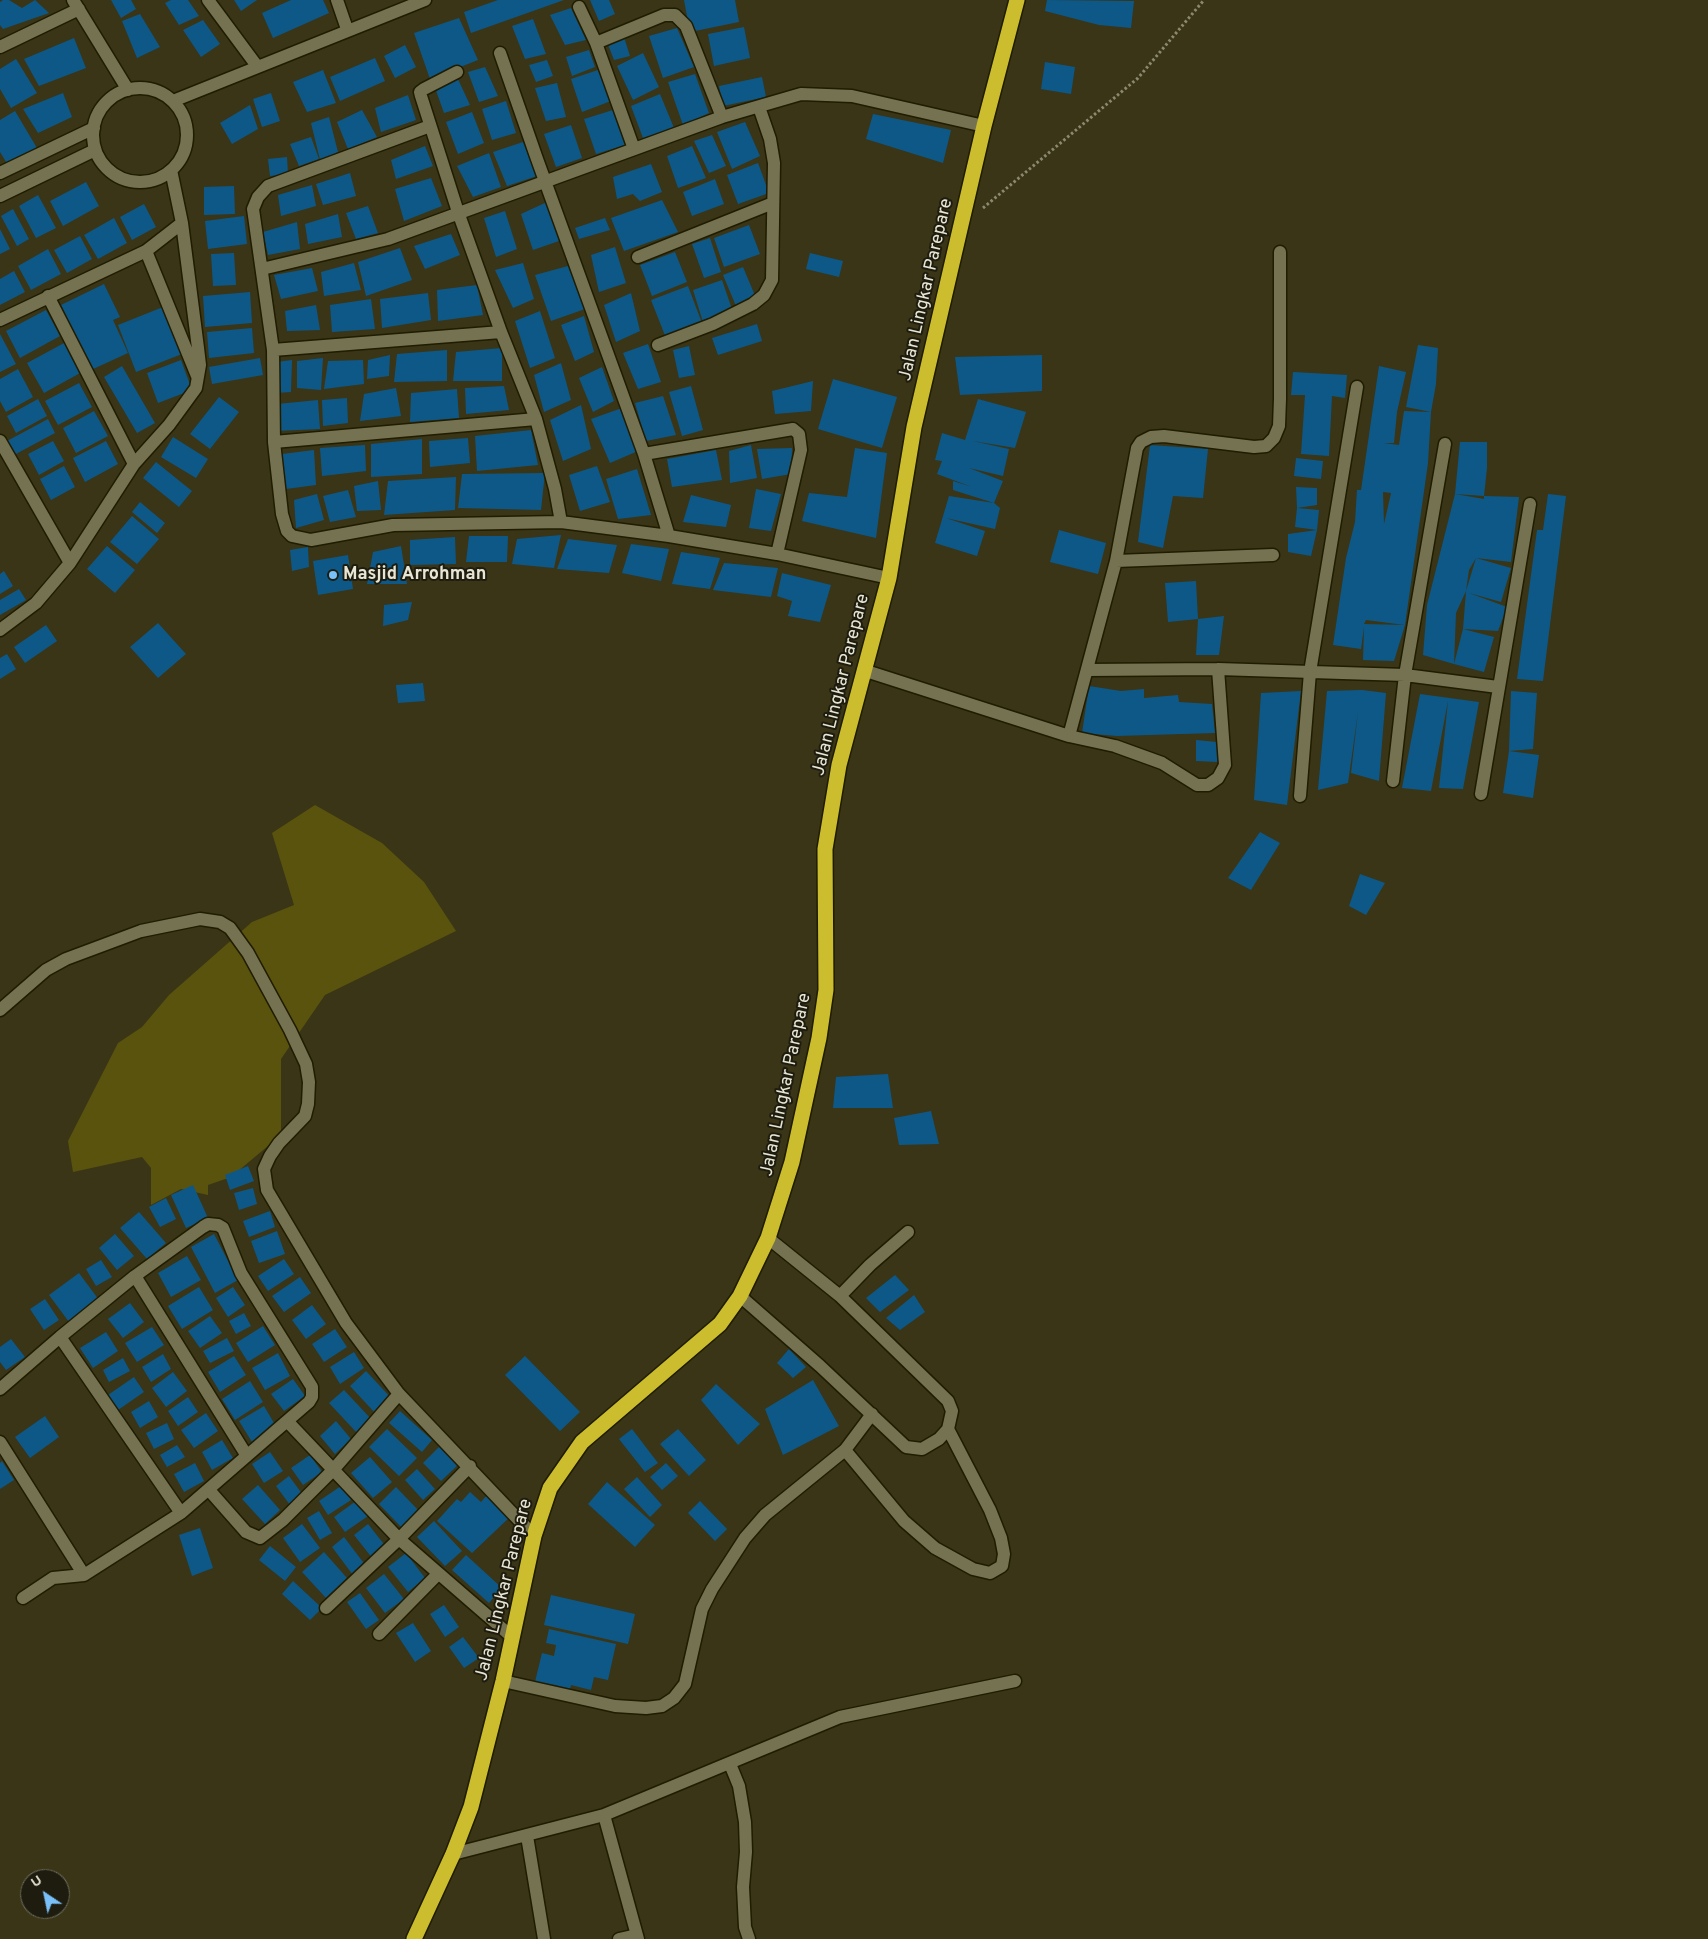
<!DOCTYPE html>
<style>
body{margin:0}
#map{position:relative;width:1708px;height:1939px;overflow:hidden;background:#393516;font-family:Overpass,sans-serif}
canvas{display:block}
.north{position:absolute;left:20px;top:1869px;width:50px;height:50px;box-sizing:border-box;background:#1e1c0f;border:1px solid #6e6c5d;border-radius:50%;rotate:326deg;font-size:14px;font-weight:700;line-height:20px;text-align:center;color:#e7e5d3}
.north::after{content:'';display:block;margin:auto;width:18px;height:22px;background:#79bff8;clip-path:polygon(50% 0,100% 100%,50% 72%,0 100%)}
</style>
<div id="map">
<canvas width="1708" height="1939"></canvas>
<div class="north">U</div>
</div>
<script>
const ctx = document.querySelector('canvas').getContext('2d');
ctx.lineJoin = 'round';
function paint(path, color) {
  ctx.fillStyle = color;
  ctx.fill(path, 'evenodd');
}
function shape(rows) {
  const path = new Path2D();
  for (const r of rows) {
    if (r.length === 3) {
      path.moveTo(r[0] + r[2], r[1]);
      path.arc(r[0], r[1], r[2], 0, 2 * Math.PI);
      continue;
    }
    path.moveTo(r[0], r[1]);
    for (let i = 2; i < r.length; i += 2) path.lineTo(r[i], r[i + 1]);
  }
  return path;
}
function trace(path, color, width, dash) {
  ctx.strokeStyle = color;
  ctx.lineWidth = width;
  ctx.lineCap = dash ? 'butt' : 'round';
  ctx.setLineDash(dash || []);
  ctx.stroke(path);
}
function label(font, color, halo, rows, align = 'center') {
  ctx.font = font + ' Overpass,sans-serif';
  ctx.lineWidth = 4;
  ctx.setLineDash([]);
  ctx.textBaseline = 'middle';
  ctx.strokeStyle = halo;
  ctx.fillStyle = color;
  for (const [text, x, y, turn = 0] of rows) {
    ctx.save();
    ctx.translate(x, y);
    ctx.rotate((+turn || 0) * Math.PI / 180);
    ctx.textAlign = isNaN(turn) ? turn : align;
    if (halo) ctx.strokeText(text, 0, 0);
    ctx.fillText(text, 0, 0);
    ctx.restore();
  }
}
paint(shape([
 [315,805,382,843,424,882,456,931,325,995,281,1059,281,1135,231,1177,208,1185,208,1195,181,1189,151,1205,151,1168,142,1157,73,1172,68,1141,118,1043,142,1027,169,995,252,922,294,905,272,833]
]), '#5a530d');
paint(shape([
 [3,0,9,0,22,8,35,0,49,13,3,29,0,25,0,2],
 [111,0,131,0,136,9,121,18],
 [171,0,188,0,199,16,179,25,165,3],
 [234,0,257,0,241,11],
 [291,0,323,0,329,13,273,38,262,13],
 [498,0,564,0,471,33,464,12],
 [590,0,609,0,615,14,599,21],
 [684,0,735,0,739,22,690,32],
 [1047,0,1134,1,1131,28,1099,25,1045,11],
 [571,8,586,40,565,45,550,15],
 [140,14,160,47,137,58,122,21],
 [459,18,478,60,430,79,414,33],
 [533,19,546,54,525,59,512,26],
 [203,20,220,44,201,57,183,30],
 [744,27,750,58,714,66,708,34],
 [677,28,694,67,663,78,649,36],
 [623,34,630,56,614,60,607,42],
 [74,38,86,68,39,86,24,59],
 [405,45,416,67,395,78,384,56],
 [589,50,595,67,572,76,566,57],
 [643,53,659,87,633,100,617,66],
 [375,58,385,81,340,101,330,77],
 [16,59,37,93,11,108,0,89,0,69],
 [547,60,553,76,536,82,529,65],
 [1045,62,1075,67,1071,94,1041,89],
 [485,67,498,96,479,102,468,72],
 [323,70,336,103,307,112,293,82],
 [598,70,611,101,582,112,571,79],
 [695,74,709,113,683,125,668,82],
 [457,77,470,105,444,113,434,85],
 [762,77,766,97,723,106,719,86],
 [557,83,566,117,546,121,535,88],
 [63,93,72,117,38,133,23,109],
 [271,93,280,121,262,127,253,99],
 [660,94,674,128,643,138,631,106],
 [408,95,416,120,381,132,375,108],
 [506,101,516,133,492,140,482,109],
 [250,105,258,129,232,144,220,123],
 [362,110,377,137,348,149,337,122],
 [613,110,625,145,596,154,584,119],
 [15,111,37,148,8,165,0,152,0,120],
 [472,112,484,143,458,154,446,122],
 [873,114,951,130,943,163,866,139],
 [329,117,338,152,320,160,311,123],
 [745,122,760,156,732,169,717,132],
 [571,125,582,158,556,167,544,134],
 [712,135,726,166,709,173,694,141],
 [311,137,319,159,299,166,290,144],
 [523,142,537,176,507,186,493,152],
 [425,146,433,166,396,179,391,160],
 [692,146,706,178,678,188,667,156],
 [489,153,501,187,473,197,457,166],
 [287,157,288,174,270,176,268,159],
 [758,163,769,193,738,204,727,175],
 [651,164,662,192,640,201,633,194,617,199,613,177],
 [350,173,356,196,323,205,316,184],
 [431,178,442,206,404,221,395,189],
 [715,179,724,204,692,216,683,192],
 [86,182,99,206,63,226,50,201],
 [312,185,316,206,281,216,278,195],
 [234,186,235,214,204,215,204,187],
 [38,195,56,228,36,238,19,206],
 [662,200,678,232,624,251,611,218],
 [547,202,559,241,533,250,521,214],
 [144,204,156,227,132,240,120,217],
 [368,206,378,233,356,239,346,213],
 [13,209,29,239,17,246,1,216],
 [505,211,517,249,496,257,484,218],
 [338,214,342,237,308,244,305,224],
 [244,216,247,244,208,249,205,221],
 [114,218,127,243,98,259,84,235],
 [605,218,610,230,579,239,575,228],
 [297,222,300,249,268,255,263,232],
 [749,225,760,254,724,267,714,238],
 [0,229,10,249,0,254],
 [451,234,460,255,425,269,414,246],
 [80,236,92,259,67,273,54,250],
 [710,238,721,272,704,278,692,244],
 [615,247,626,283,599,292,591,255],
 [400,248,412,280,366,296,358,262],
 [48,249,61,274,31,290,18,266],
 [675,252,687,282,652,296,640,265],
 [234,253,236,285,213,286,211,254],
 [810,253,843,261,839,277,806,269],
 [354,263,361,290,324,296,321,272],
 [523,263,534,299,513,308,495,270],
 [568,266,585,309,551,321,535,275],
 [743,267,756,298,736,306,723,275],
 [312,268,318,291,281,299,274,275],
 [14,271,25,292,0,305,0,279],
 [722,280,733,312,703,322,693,290],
 [104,284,120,317,113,320,128,353,91,370,61,305],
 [477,285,483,315,438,321,437,290],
 [688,286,702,323,666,338,651,300],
 [250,292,252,323,205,327,203,296],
 [428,293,431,320,382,328,380,299],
 [631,293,640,331,616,342,604,305],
 [371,299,375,329,332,332,330,305],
 [316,305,320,330,287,331,285,311],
 [163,307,182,354,136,372,118,325],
 [46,310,60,336,20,358,6,331],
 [540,311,555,358,530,368,515,321],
 [584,316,594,352,575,361,561,325],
 [757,324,762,341,718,355,712,338],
 [252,328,254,353,209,358,207,332],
 [0,334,16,364,0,372],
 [66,342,82,372,44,393,27,363],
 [648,344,661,382,638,389,623,353],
 [1418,345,1438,348,1436,384,1431,412,1406,407],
 [689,346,695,375,679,378,673,350],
 [502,348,502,381,453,381,456,352],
 [447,350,447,381,394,382,397,354],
 [390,355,389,376,367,379,368,360],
 [1042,355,1042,391,960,395,955,357],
 [260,358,263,375,212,384,209,367],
 [323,358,321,390,297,388,297,361],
 [181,360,192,390,158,403,147,373],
 [292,360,291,392,275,393,276,362],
 [363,360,364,384,324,389,328,361],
 [561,363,571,400,544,412,534,375],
 [122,366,155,423,137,433,104,377],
 [1379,366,1406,372,1397,412,1394,443,1384,443,1399,445,1404,411,1431,412,1428,463,1405,625,1366,620,1364,624,1405,625,1394,661,1363,660,1364,627,1361,649,1333,645,1346,558,1355,522,1357,490,1361,490],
 [1383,492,1391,493,1384,524],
 [602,367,614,401,593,412,579,378],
 [18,369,33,397,6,412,0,401,0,379],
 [1293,372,1347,375,1345,398,1332,396,1329,456,1301,454,1305,395,1291,395],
 [833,379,897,397,882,448,818,429],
 [813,381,811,411,775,414,772,391],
 [79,383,92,407,58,425,45,401],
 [504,386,509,410,466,414,465,388],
 [691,386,703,430,682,436,669,392],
 [396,388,401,416,360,421,364,394],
 [457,389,459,418,410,422,411,393],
 [663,396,676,435,646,441,635,403],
 [219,397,239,412,210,449,190,434],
 [347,398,348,423,323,426,322,400],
 [38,399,47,416,16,433,7,416],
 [978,399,1026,412,1015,448,973,441,1009,449,1003,476,969,468,1003,481,994,503,1000,508,995,529,946,518,985,531,977,556,935,543,949,496,994,503,953,490,953,481,972,487,937,474,942,461,935,460,942,433,965,440],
 [318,400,320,429,275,431,277,404],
 [581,405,591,449,563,461,550,420],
 [622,408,638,451,610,463,591,419],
 [94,411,108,436,76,453,63,428],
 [48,419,55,433,14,455,7,441],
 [531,430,538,465,477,471,475,436],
 [173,437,208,459,196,478,161,457],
 [468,438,470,463,430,467,429,441],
 [422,439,422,474,371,477,371,444],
 [53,441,64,461,39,475,28,454],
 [106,441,118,464,85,482,73,458],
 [1460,442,1487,442,1487,468,1484,496,1455,494,1484,499,1484,496,1519,497,1511,562,1476,558,1469,570,1466,591,1456,613,1454,664,1463,629,1494,637,1484,672,1454,664,1423,655,1427,605,1455,494],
 [365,445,366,471,322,476,320,448],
 [751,445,757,478,730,483,729,451],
 [1150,445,1208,449,1203,498,1173,496,1163,548,1138,542],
 [792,448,791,474,762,479,757,449],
 [855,448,887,453,876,538,802,521,809,493,847,497],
 [314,450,316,485,286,489,282,454],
 [716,450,722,480,672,487,667,459],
 [1296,458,1323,461,1321,479,1294,476],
 [156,462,192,491,179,507,143,478],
 [64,466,75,487,51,500,40,479],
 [597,466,610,502,580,511,569,475],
 [637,469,651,515,618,519,606,479],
 [545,473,541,510,458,508,462,474],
 [456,477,455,510,384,515,388,481],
 [378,481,381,510,357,511,354,486],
 [1296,487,1317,488,1317,505,1297,508,1319,510,1317,530,1295,527,1297,508],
 [756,489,781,494,771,531,749,528],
 [348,490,356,517,330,522,323,496],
 [317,494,324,520,296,528,294,500],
 [1548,494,1566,496,1543,681,1517,679,1537,530,1543,530],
 [691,495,731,505,726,527,683,522],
 [140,502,165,523,157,533,132,512],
 [132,516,159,539,137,564,110,542],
 [1059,530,1106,543,1098,574,1050,562],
 [1317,530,1311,556,1288,552,1288,534],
 [561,535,554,568,512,564,517,539],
 [469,536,508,536,507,562,466,562],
 [455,537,456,564,410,565,410,540],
 [568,539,617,545,609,573,557,569],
 [631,544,669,549,661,581,622,573],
 [107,546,135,570,115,593,87,569],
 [401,546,407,584,367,584,373,552],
 [308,547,309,567,292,571,290,550],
 [681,552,720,558,710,589,672,584],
 [348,555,353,589,318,595,313,561],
 [1476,558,1511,568,1501,602,1469,593,1507,607,1498,631,1463,629,1466,591],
 [724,563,778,568,771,597,713,590],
 [4,571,13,586,0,594,0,574],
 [782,573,831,585,820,622,788,616,792,601,777,596],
 [1196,581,1198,619,1168,622,1165,583],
 [19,589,26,600,0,615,0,600],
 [412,602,408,620,383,626,384,605],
 [1224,616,1219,655,1196,655,1198,619],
 [158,623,186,654,158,678,130,647],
 [46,625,57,641,25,663,14,647],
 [7,654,16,669,0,679,0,658],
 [423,683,425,701,398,703,396,685],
 [1089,686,1121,691,1144,689,1144,698,1178,695,1179,702,1212,704,1215,733,1117,736,1082,733],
 [1362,690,1386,693,1379,781,1351,773,1358,712,1348,783,1318,790,1327,691],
 [1301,691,1287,805,1254,800,1261,693],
 [1511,691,1537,693,1533,749,1509,751],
 [1420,694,1479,702,1463,789,1439,788,1448,701,1431,791,1402,788],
 [1196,740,1217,742,1218,762,1196,761],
 [1509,751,1539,755,1533,798,1503,793],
 [1260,832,1280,843,1251,890,1228,878],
 [1360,874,1385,883,1366,915,1349,906],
 [888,1074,893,1108,833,1108,836,1077],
 [931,1111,939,1144,899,1145,894,1118],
 [248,1166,254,1181,230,1190,225,1175],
 [193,1185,208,1218,186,1228,171,1195],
 [253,1188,257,1204,239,1210,234,1193],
 [166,1198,176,1219,160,1227,149,1207],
 [270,1211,275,1227,249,1237,243,1221],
 [139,1212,166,1243,147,1259,120,1228],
 [277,1231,285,1254,259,1263,251,1241],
 [115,1234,134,1256,117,1270,99,1248],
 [214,1234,238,1280,215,1293,191,1247],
 [187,1256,201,1280,171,1297,158,1273],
 [284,1259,294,1274,268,1291,258,1276],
 [101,1260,112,1277,96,1286,86,1269],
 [79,1273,99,1300,69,1322,49,1295],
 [895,1275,909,1290,880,1312,866,1298],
 [300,1277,311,1293,284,1312,272,1296],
 [199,1287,213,1310,182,1329,168,1306],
 [233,1287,245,1305,228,1317,216,1298],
 [914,1295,925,1312,900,1330,886,1318],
 [45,1299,59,1320,44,1330,30,1309],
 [130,1303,144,1322,123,1338,108,1319],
 [312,1305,326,1324,306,1339,292,1320],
 [244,1313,251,1326,236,1334,229,1321],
 [210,1316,222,1333,200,1348,188,1331],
 [263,1326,275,1345,248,1362,236,1343],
 [152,1327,164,1345,137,1362,125,1343],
 [335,1329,347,1347,324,1362,312,1344],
 [106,1332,118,1351,93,1368,80,1348],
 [227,1338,234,1351,210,1363,203,1351],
 [11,1339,25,1357,6,1370,0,1362,0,1347],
 [789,1349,806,1367,793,1378,777,1363],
 [354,1352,364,1368,340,1384,330,1367],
 [278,1353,290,1376,265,1390,252,1368],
 [163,1354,171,1369,151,1382,142,1367],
 [234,1356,246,1375,220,1392,208,1372],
 [525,1356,580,1412,560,1431,505,1375],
 [123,1358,130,1371,109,1382,103,1370],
 [366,1371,392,1399,376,1414,350,1386],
 [173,1372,187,1391,166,1407,152,1388],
 [134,1377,144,1392,118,1410,108,1395],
 [293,1379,305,1396,284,1411,271,1394],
 [813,1380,839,1426,783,1455,765,1409],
 [250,1381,263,1402,235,1420,222,1399],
 [716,1384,760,1424,738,1445,701,1400],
 [344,1390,373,1421,358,1434,329,1403],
 [188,1397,198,1412,178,1426,168,1411],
 [149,1401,158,1417,140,1428,131,1412],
 [264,1406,277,1428,252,1442,239,1421],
 [400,1411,432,1440,422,1452,389,1423],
 [206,1413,218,1431,194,1448,181,1430],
 [45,1416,59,1437,30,1458,15,1437],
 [336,1421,351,1439,335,1454,320,1436],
 [167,1423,174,1439,154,1449,146,1433],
 [387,1429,417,1458,399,1476,369,1447],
 [632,1429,658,1463,645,1472,619,1439],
 [678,1429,706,1460,689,1476,660,1444],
 [222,1440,233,1458,212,1470,202,1452],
 [177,1445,185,1457,167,1467,160,1455],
 [441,1445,459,1464,441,1481,423,1463],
 [270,1452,283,1471,264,1483,252,1464],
 [310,1455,322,1472,303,1485,291,1468],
 [370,1457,392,1482,373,1498,351,1473],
 [2,1461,14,1480,0,1489,0,1463],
 [195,1463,204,1481,184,1492,174,1474],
 [666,1463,678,1476,662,1490,650,1477],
 [417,1469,435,1489,423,1500,405,1480],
 [289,1476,303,1495,290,1505,276,1486],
 [637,1477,662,1505,650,1517,624,1489],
 [607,1482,655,1525,635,1547,588,1504],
 [258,1485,280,1510,265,1524,242,1499],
 [341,1486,351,1500,328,1515,319,1501],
 [396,1487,419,1511,402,1528,379,1504],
 [470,1492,481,1502,488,1494,512,1515,472,1553,437,1521,457,1499,461,1502],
 [356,1501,368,1516,345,1532,334,1517],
 [700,1501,727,1529,715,1541,688,1513],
 [319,1511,332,1533,320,1540,307,1518],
 [434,1521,462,1551,445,1566,417,1537],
 [302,1524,320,1548,300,1562,283,1538],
 [368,1524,387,1548,373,1559,354,1535],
 [200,1528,213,1568,192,1576,179,1535],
 [344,1537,366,1566,353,1575,332,1547],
 [270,1546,296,1567,285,1581,259,1560],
 [324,1552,347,1578,326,1598,302,1572],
 [406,1553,425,1578,408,1592,388,1567],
 [466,1555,502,1588,489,1603,452,1570],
 [384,1574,404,1599,385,1613,366,1588],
 [293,1581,322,1608,310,1620,282,1594],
 [360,1593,379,1620,366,1629,347,1602],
 [551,1595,635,1614,628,1644,544,1625],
 [444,1605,459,1627,445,1637,430,1614],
 [413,1623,431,1651,415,1662,396,1633],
 [549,1629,616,1644,608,1680,594,1677,591,1690,571,1685,569,1694,534,1686,542,1653,554,1656,556,1645,546,1643],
 [463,1637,479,1658,464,1668,449,1647]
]), '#0e5888');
const minor = shape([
 [73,0,128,90],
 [208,0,257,66],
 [337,0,347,29],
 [579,7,596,43,634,149],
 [596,43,664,15,675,15,686,26,722,117],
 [0,47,79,9],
 [500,53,537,159,644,454,669,536],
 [457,72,424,89,420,92,421,96,458,212,501,332,536,419,555,489,561,522],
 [140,135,47],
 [173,101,425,0],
 [430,126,268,186,258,197,253,209,273,350,274,442,282,514,287,531,292,536,311,540,393,525,561,522,669,536,777,554,889,578],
 [0,173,94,128],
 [0,196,95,150],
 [146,251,197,376],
 [638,257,773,203],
 [262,269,388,239,722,117,801,94,852,96,984,126],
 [48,296,134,464],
 [0,320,146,251,182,223],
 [658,345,713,324,753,304,764,295,772,280,774,163,770,139,759,107],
 [273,350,501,332],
 [0,441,70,563],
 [274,442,536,419],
 [644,454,793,429,799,434,801,450,777,554],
 [1116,561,1273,555],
 [0,630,36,603,70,563,134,464,169,425,196,388,200,365,198,348,182,223,171,170],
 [863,670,1069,736,1115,746,1162,763,1197,785,1208,785,1218,778,1225,765,1218,669],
 [1087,670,1218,669,1405,675,1498,687],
 [1069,736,1116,561,1137,448,1141,442,1151,437,1164,436,1254,447,1266,446,1274,438,1279,426,1280,399,1280,252],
 [1393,781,1405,675,1445,444],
 [1481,794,1530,504],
 [1300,796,1310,672,1357,387],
 [0,1010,46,970,66,959,141,931,200,919,220,922,230,928,248,953,290,1030,306,1064,309,1082,308,1104,305,1116,279,1143,270,1156,264,1169,267,1190,346,1323,399,1394,534,1536],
 [135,1276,247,1456],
 [740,1296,820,1366,906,1447,922,1449,939,1439,948,1429],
 [840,1296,870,1265,908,1232],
 [0,1389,60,1337],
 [287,1421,309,1402,312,1397,312,1387,241,1273,223,1228,218,1225,208,1224,203,1227,135,1276,60,1337,181,1513,287,1421,399,1539,512,1637],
 [0,1442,84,1575,181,1513],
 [845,1450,872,1414],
 [209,1490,246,1532,260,1538,283,1520,333,1470,399,1394],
 [23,1598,53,1578,84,1575],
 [326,1608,399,1539,470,1466],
 [379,1634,437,1575],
 [503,1681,615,1706,646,1708,662,1706,674,1698,685,1684,702,1609,712,1589,745,1538,765,1515,845,1450,904,1521,935,1548,973,1569,990,1573,1002,1566,1004,1554,1001,1538,990,1510,948,1429,952,1411,948,1401,840,1296,768,1238],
 [730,1764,739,1786,745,1822,746,1852,743,1887,745,1927,749,1939],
 [604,1815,638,1939],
 [527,1836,544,1939],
 [453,1854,604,1815,840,1717,1015,1681],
 [619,1939,637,1935]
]);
const highway = shape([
 [414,1939,453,1854,471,1807,503,1681,534,1536,550,1488,582,1442,720,1324,740,1296,768,1238,792,1162,819,1038,826,990,825,849,839,765,889,578,914,427,984,126,1017,0]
]);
trace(minor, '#201c00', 15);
trace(highway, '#201c00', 18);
trace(shape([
 [983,208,1138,78,1204,0]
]), '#8c8971', 3, [2.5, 2.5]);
trace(minor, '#757251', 12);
trace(highway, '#ccbd2f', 15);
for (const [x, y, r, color] of [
 [333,575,5,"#79bff8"]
]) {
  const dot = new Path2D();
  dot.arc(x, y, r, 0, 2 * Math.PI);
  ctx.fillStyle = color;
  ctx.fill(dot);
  trace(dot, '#1e1c0f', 2);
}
label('18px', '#e7e5d3', '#1e1c0f', [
 ["Jalan Lingkar Parepare",927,290,-77],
 ["Jalan Lingkar Parepare",842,685,-76],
 ["Jalan Lingkar Parepare",787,1085,-78],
 ["Jalan Lingkar Parepare",505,1590,-76]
]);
label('bold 18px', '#e7e5d3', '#1e1c0f', [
 ["Masjid Arrohman",343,575]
], 'left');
</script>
